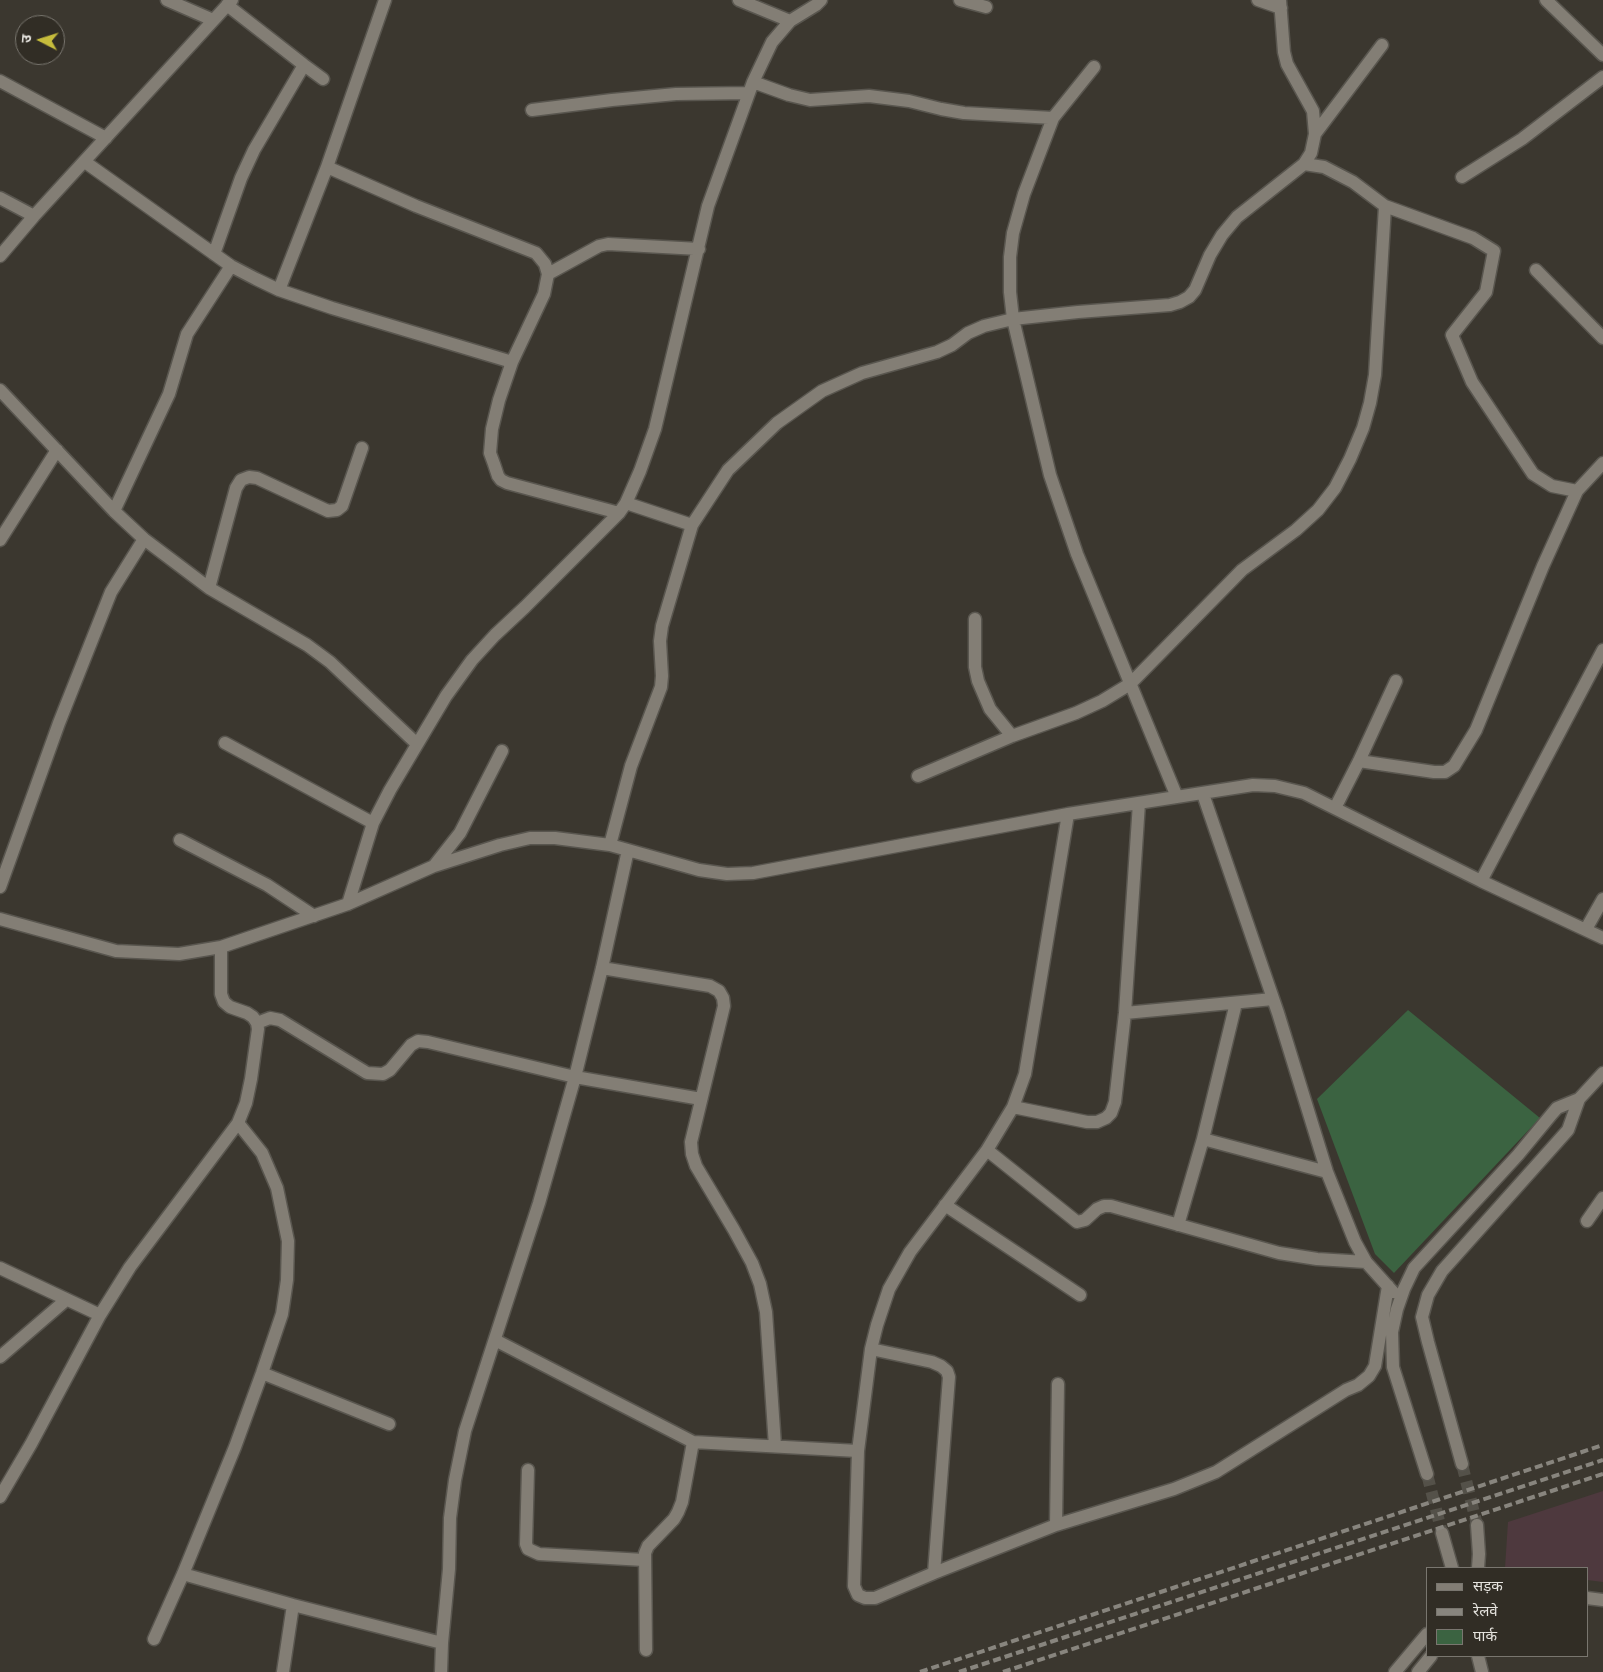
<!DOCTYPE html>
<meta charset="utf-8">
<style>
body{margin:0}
#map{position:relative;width:1603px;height:1672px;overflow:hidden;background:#3b372f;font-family:"Asap Condensed","Noto Sans Devanagari",sans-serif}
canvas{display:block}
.legend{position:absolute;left:1426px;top:1567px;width:162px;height:90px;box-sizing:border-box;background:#312d25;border:1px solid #79766f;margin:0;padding:6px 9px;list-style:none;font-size:15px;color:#e5e3de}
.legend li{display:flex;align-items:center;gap:10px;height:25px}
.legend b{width:25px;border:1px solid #79766f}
.north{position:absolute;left:15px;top:15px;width:50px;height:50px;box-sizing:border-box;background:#312d25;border:1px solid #79766f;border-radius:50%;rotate:275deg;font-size:14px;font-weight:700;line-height:20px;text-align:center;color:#e5e3de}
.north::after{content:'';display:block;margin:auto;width:18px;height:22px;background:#c6bc3c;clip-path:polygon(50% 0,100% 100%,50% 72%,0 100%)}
</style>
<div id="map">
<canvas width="1603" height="1672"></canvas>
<ul class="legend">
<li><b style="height:6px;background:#837e75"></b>सड़क</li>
<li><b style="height:6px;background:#88857e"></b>रेलवे</li>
<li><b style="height:14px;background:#3b6341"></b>पार्क</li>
</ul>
<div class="north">उ</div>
</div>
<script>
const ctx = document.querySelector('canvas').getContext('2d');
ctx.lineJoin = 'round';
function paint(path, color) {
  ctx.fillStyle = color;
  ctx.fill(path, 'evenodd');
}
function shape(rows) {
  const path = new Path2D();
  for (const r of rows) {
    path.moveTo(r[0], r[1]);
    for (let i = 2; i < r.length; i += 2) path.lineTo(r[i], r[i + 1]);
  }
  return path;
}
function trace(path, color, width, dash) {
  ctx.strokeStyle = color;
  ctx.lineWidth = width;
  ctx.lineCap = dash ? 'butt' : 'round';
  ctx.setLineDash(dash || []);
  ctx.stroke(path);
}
paint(shape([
 [1603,1491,1603,1582,1587,1580,1587,1568,1505,1568,1508,1522]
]), '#4e393e');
paint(shape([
 [1408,1010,1540,1118,1394,1273,1375,1254,1317,1099]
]), '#3b6341');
trace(shape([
 [1462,1464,1477,1525],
 [1427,1474,1442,1533]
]), '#545149', 12, [12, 6]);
const minor = shape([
 [167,0,213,20],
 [739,0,790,21],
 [960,0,986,7],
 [1258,0,1281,8],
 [1546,0,1603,55],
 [227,5,304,65,323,79],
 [1094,67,1053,118,1024,194,1013,233,1010,257,1010,292,1013,319,1050,475,1077,554,1177,797],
 [0,81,106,138],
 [753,82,789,95,810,100,869,96,909,101,941,109,964,113,1053,118],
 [532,110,612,100,676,94,749,93],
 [1315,134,1382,45],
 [85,162,231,266,256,279,279,290,332,308,512,362],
 [327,167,416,206,536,253,545,264,548,274,544,294,512,362,499,400,492,429,490,453,494,464,498,476,501,480,507,483,619,513],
 [1462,177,1522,139,1603,77],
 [0,198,34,216],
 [1385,206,1473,238,1494,251,1486,292,1452,335,1472,382,1533,474,1552,486,1577,491],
 [214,254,241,178,254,150,304,65],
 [0,256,34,216,232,0],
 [1536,270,1603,338],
 [548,274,599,246,608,244,699,249],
 [279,290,327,167,385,0],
 [0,390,114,511,144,539,209,588,307,645,330,662,417,744],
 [626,503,692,525],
 [114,511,169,394,187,334,231,266],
 [0,540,57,450],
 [209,588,236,488,241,480,249,477,257,478,328,511,337,510,342,506,362,448],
 [975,619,975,667,978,681,990,709,1012,736],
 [225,743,373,823],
 [1359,761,1434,772,1445,772,1454,766,1476,730,1543,566,1577,491,1603,463],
 [918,776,1012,736,1076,713,1102,701,1130,684,1242,570,1296,530,1318,510,1335,488,1350,459,1363,428,1370,403,1375,375,1385,206,1353,182,1324,167,1304,164],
 [1203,794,1278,1013,1327,1172,1355,1242,1366,1262,1393,1292],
 [1335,808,1359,761,1396,681],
 [1068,814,1025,1074,1013,1107,987,1150,910,1252,889,1289,877,1325,871,1349,858,1451,854,1586,858,1595,865,1598,875,1598,934,1573,1056,1525,1174,1489,1216,1472,1346,1390,1358,1385,1369,1376,1375,1366,1388,1286],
 [180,840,267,885,314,916],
 [610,845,631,766,661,687,662,676,660,641,662,626,692,525,728,470,777,423,822,391,862,373,937,352,952,345,968,333,984,326,1013,319,1078,312,1170,305,1180,302,1189,297,1195,290,1210,255,1222,235,1237,217,1304,164,1311,153,1315,134,1313,111,1287,64,1284,52,1280,0],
 [434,866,460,833,502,751],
 [1481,881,1603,650],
 [0,887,59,723,111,592,144,539],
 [348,904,373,823,390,790,446,696,472,660,495,635,525,607,619,513,626,503,640,471,655,429,708,206,753,82,772,42,790,21,816,5,821,0],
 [0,919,116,951,179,954,221,947,348,904,434,866,500,845,530,838,555,838,610,845,699,870,727,874,753,873,1068,814,1253,785,1275,786,1304,793,1481,881,1603,938],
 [1586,929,1603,899],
 [602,968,710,986,719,991,723,998,724,1006,691,1142,692,1154,696,1166,734,1230,752,1263,760,1284,766,1312,775,1446],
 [1125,1013,1273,999],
 [257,1023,270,1018,280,1020,367,1073,383,1074,390,1070,411,1045,418,1041,428,1042,575,1077,701,1099],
 [1579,1099,1603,1073],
 [1013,1107,1087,1122,1097,1122,1106,1118,1111,1113,1115,1102,1125,1013,1139,803],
 [1203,1139,1327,1172],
 [987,1150,1077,1222,1085,1220,1097,1209,1104,1206,1111,1206,1279,1253,1317,1259,1366,1262],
 [945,1205,1080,1295],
 [1587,1221,1603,1198],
 [1178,1225,1203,1139,1236,1003],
 [0,1268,100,1315],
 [495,1340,693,1442,858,1451],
 [871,1349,932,1362,941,1366,947,1371,949,1377,934,1573],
 [0,1357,66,1300],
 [262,1373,389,1424],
 [528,1470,526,1544,528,1549,539,1554,644,1560],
 [1427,1474,1393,1367,1392,1332,1397,1309,1404,1289,1414,1268,1518,1155,1551,1115,1557,1108,1579,1099,1568,1130,1442,1271,1428,1295,1422,1317,1428,1342,1462,1464],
 [0,1497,31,1444,100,1315,130,1267,238,1123,246,1103,251,1079,258,1029,257,1023,253,1017,247,1013,230,1007,224,1002,221,994,221,947],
 [1056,1525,1058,1384],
 [1477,1525,1479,1554,1478,1568],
 [1442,1533,1452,1568],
 [183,1574,293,1605,442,1643],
 [1587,1598,1603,1600],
 [154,1639,183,1574,235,1447,262,1373,282,1314,287,1280,288,1241,277,1188,262,1153,238,1123],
 [646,1650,645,1553,648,1546,674,1519,678,1512,682,1502,693,1442],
 [1478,1656,1482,1672],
 [283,1672,293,1605],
 [441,1672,442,1643,449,1569,450,1518,455,1480,465,1431,539,1203,575,1077,602,968,628,850],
 [1395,1672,1427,1634],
 [1418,1672,1431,1656]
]);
trace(minor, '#59564f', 15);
trace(minor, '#837e75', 12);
trace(shape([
 [920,1672,1603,1445],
 [959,1672,1603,1460],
 [1003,1672,1603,1474]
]), '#88857e', 4, [8, 4]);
</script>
